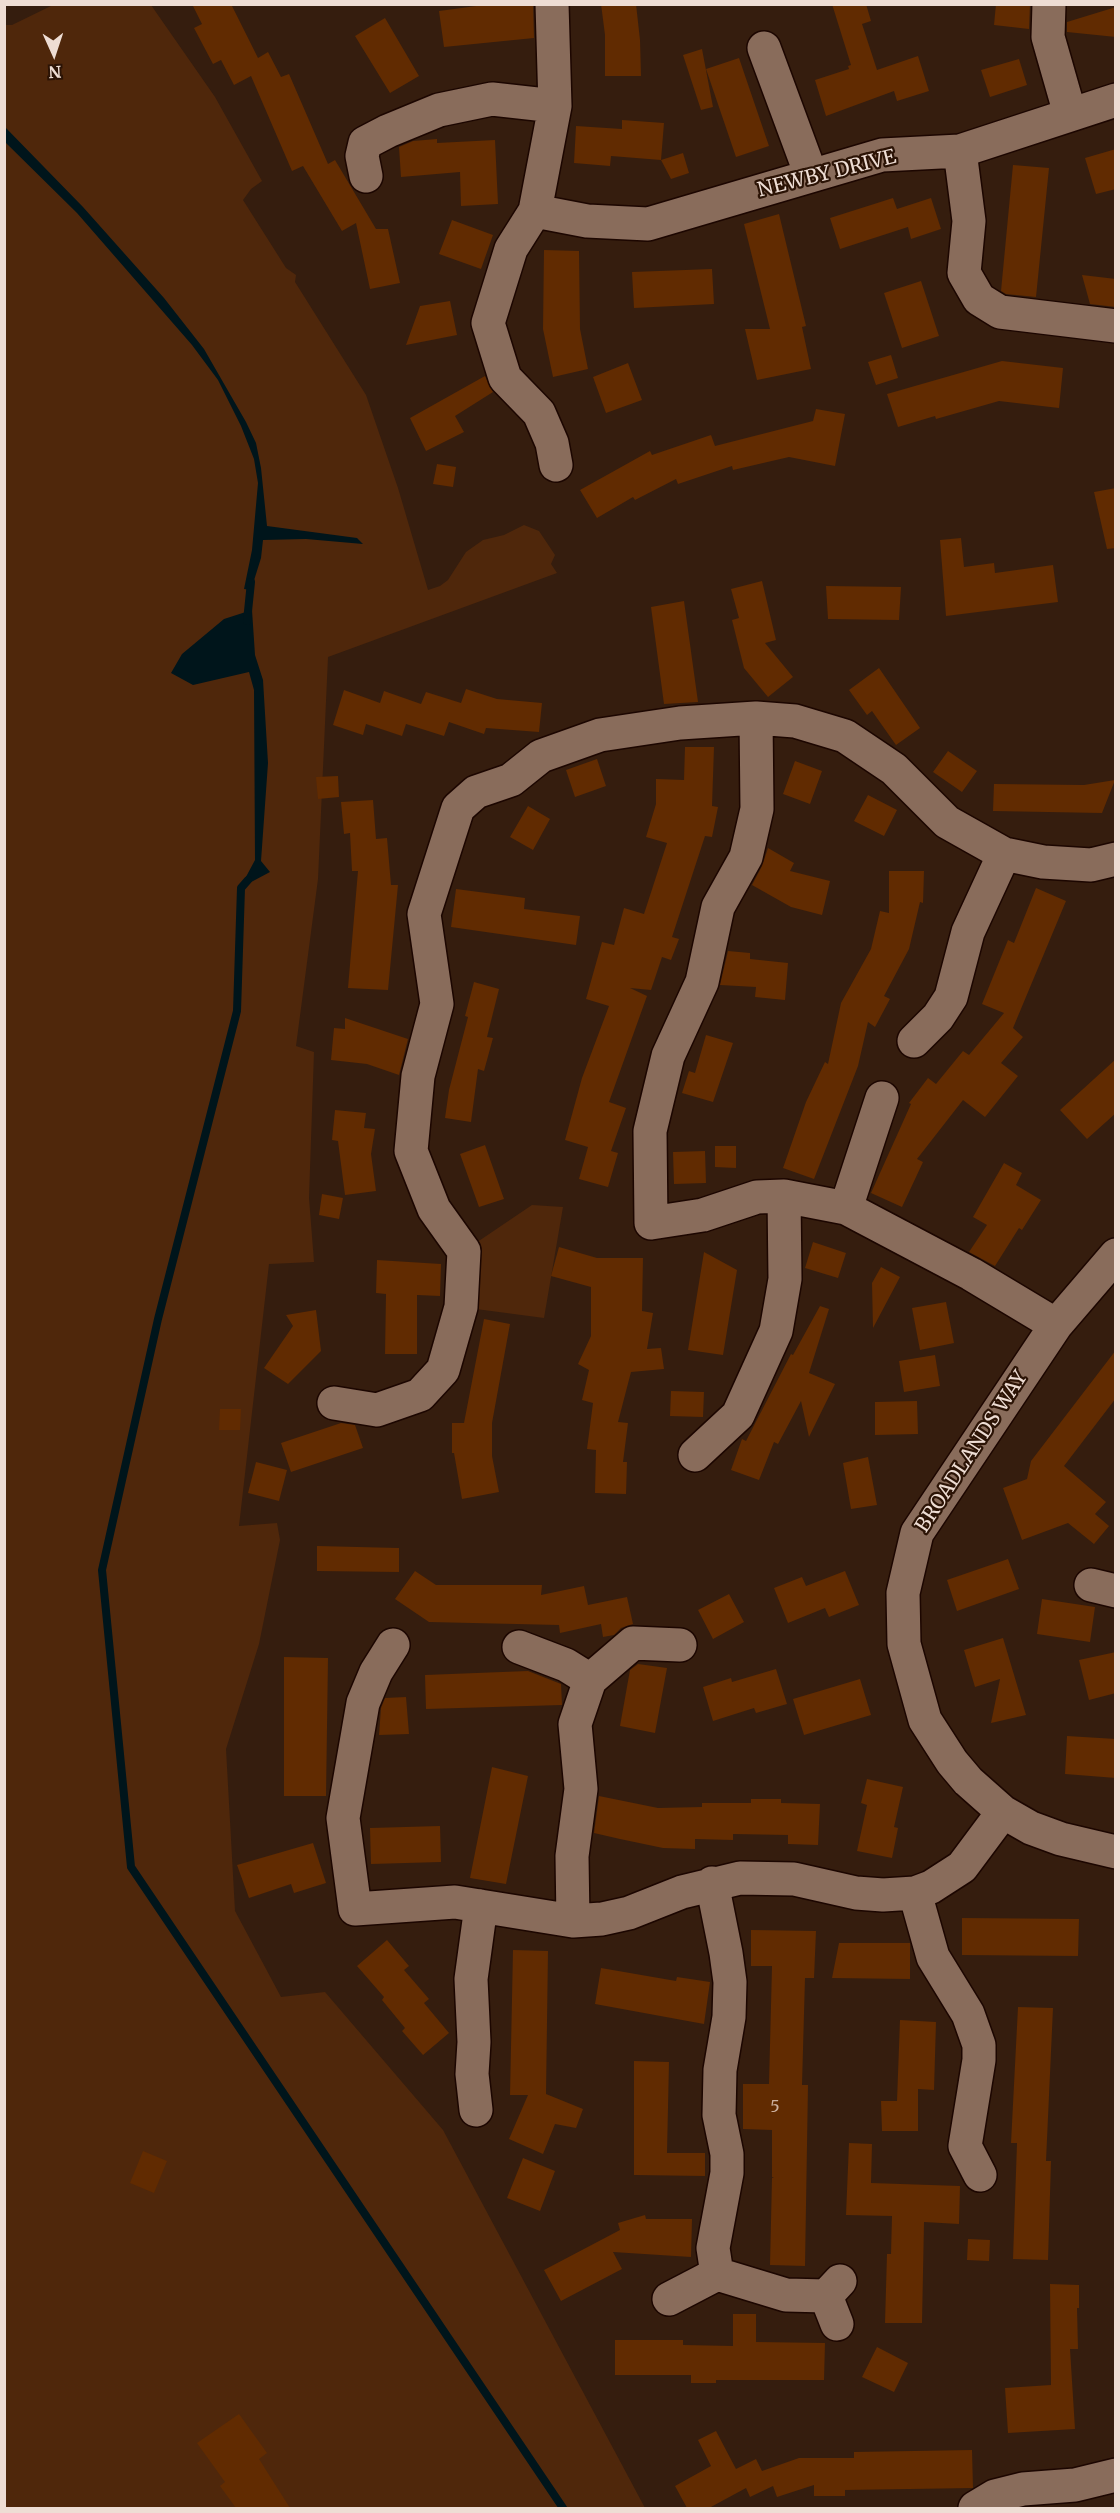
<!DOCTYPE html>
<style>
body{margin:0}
#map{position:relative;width:1120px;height:2513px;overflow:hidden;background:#351d0e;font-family:Merriweather,serif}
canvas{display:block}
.frame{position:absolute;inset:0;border:6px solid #eeddd4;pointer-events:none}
.north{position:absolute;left:24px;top:24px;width:60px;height:60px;-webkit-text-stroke:4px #2b1305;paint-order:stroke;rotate:177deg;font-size:16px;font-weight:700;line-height:24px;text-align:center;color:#eeddd4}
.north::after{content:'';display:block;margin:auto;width:21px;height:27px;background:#eeddd4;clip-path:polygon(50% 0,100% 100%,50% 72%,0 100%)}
</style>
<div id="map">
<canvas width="1120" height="2513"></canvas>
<div class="frame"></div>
<div class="north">N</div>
</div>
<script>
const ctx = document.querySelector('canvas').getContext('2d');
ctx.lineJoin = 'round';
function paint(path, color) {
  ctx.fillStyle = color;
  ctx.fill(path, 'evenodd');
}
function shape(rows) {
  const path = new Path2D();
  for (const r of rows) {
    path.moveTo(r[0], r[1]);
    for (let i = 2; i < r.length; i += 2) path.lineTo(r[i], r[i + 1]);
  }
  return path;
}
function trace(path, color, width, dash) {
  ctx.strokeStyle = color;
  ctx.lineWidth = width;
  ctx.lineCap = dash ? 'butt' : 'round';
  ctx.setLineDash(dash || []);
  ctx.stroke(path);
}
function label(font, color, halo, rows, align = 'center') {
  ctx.font = font + ' Merriweather,serif';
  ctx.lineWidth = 4.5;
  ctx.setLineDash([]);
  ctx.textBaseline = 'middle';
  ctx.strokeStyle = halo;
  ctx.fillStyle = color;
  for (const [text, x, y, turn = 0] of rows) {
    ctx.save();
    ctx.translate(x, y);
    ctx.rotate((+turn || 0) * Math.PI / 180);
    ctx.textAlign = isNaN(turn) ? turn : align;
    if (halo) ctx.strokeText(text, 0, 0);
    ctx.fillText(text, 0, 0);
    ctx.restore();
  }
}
paint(shape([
 [53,5,151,5,215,97,262,181,251,189,243,200,286,268,296,275,295,282,366,395,398,488,428,590,440,586,448,580,466,552,483,540,504,535,524,525,539,531,555,555,551,564,557,573,328,657,318,879,296,1046,314,1052,309,1198,314,1262,269,1264,239,1526,277,1523,280,1540,259,1644,226,1749,235,1911,281,1997,325,1992,443,2130,645,2508,5,2508,5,25,12,25],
 [532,1205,563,1207,544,1318,461,1307,464,1251]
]), '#4f270b');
paint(shape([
 [5,127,83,207,164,298,204,349,246,422,256,443,261,468,267,526,357,538,363,544,306,539,263,540,261,558,251,590,244,589,252,550,258,483,254,459,241,426,218,380,192,345,77,213,5,142],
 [252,610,255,655,263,680,268,763,261,861,270,872,240,888,255,860,254,690,249,672,193,685,171,673,182,654,224,619]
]), '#00151b');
trace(shape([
 [247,621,251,582],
 [248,880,241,888,237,1011,158,1319,102,1570,131,1867,563,2508]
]), '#00151b', 8);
paint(shape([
 [192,4,231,4,258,58,268,52,281,77,289,74,328,164,335,160,376,229,388,229,400,283,370,289,356,223,342,231,303,166,292,171,251,76,234,85,221,60,213,64,194,28,202,24],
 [491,4,533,4,534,38,444,47,439,11],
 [601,4,636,4,640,40,641,76,605,76,605,35],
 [832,4,866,4,871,21,862,24,877,70,918,56,929,91,897,101,894,91,826,116,815,80,849,69,848,66,851,65],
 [996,4,1030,4,1029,29,994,25],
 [1116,7,1116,37,1067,32,1067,22],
 [385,18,419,76,390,93,355,36],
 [702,49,713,107,701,110,683,55],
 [739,58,769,146,736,157,706,69],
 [1019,59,1027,85,990,97,981,70],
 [622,120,664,123,661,160,611,156,610,166,574,163,576,126,622,129],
 [437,139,437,143,495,140,498,204,461,206,460,172,401,177,399,147,413,141],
 [1116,149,1116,189,1096,194,1085,158],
 [683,153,689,173,671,179,661,160],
 [1013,165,1049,168,1036,297,1006,294,1001,291],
 [893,198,897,209,931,198,941,229,911,239,908,227,840,249,830,218],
 [779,214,806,326,802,327,811,369,757,380,745,329,770,329,744,224],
 [452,220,493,235,481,269,439,254],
 [544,250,579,251,580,329,588,369,553,377,543,329],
 [712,269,714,304,634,308,632,272],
 [1082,275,1116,279,1116,307,1090,304],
 [921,281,939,336,902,348,884,293],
 [450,301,457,335,406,345,420,306],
 [891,355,898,378,876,385,868,362],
 [1002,361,1063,368,1059,408,999,401,936,419,935,416,898,427,887,394],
 [628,363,642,400,606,413,593,377],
 [485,376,493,392,455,416,464,432,426,451,410,418],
 [816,409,845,414,835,466,789,457,733,470,732,466,678,484,676,479,635,500,633,497,597,518,580,490,650,451,652,455,711,435,715,446,813,421],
 [437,464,456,467,453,487,433,484],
 [1116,488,1116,548,1107,549,1094,492],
 [961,538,964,567,994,563,995,573,1053,565,1058,602,946,616,940,540],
 [762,581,776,640,765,643,793,677,768,697,744,668,732,620,739,618,731,589],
 [826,586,901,587,899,620,828,619],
 [684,601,698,702,664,704,651,607],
 [879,668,920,728,896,745,872,711,867,715,849,690],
 [466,689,497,699,542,703,539,732,486,728,484,734,449,722,444,736,406,724,402,736,366,724,363,735,333,725,344,690,380,703,384,691,421,704,426,692,461,703],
 [685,747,714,747,712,806,718,807,712,837,705,836,672,937,679,939,671,960,662,957,651,990,630,988,647,996,609,1102,626,1108,611,1151,618,1153,608,1187,579,1179,588,1147,565,1140,582,1078,609,1006,586,999,602,942,614,945,624,908,644,914,667,843,646,837,656,804,656,779,684,780],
 [948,751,977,771,962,792,933,772],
 [597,759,606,786,575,797,566,770],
 [795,761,822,771,810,804,783,794],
 [338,776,339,797,318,799,316,777],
 [1115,780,1102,813,993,811,994,784,1084,785],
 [868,795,897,810,884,836,854,821],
 [373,800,376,839,387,838,391,885,398,885,388,990,348,988,358,871,352,871,350,833,344,834,341,802],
 [528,806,550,819,533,850,510,837],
 [768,848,794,863,790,871,830,881,822,915,791,907,752,885,762,866],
 [889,871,924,871,923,903,920,902,909,949,884,996,890,999,875,1027,868,1022,858,1066,814,1179,783,1168,806,1102,825,1062,828,1064,841,1003,871,949,880,911,889,913],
 [1036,888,1066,901,1013,1028,1023,1037,1001,1063,1018,1076,985,1117,963,1100,917,1159,923,1162,902,1207,871,1193,911,1104,909,1103,928,1078,936,1084,963,1051,969,1055,1004,1013,982,1004,1008,940,1014,943],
 [456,889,525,898,524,909,580,916,576,945,451,927],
 [728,951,750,953,750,959,788,963,785,1000,755,997,756,987,720,985],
 [474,982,499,989,487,1037,493,1038,484,1071,478,1069,471,1122,445,1118,449,1090,468,1017,465,1016],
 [345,1018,408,1039,399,1075,367,1064,331,1060,334,1028,345,1029],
 [706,1035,733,1043,713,1102,682,1093,689,1071,695,1073],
 [1116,1059,1116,1113,1087,1139,1060,1110],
 [335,1110,366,1113,364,1128,375,1129,371,1154,376,1191,345,1195,338,1141,332,1140],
 [485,1145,504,1199,479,1207,460,1154],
 [715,1146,736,1146,736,1168,715,1167],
 [705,1151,706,1183,674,1184,673,1152],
 [1004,1163,1022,1173,1016,1185,1041,1200,1022,1230,1019,1228,995,1266,969,1252,987,1225,973,1217],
 [322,1194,343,1198,339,1219,319,1215],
 [813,1242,846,1253,838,1278,805,1268],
 [559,1247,597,1258,643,1258,642,1311,653,1313,647,1349,661,1348,664,1369,631,1372,618,1422,628,1423,623,1462,627,1462,626,1494,595,1493,596,1450,587,1449,593,1403,582,1400,589,1370,578,1364,591,1336,591,1287,551,1276],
 [704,1252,737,1270,723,1355,688,1350],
 [377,1260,441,1264,440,1296,417,1295,417,1354,385,1354,386,1294,376,1293],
 [881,1267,900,1277,873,1328,872,1283],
 [946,1302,954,1343,920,1350,912,1308],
 [820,1306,829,1309,809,1373,835,1384,809,1437,801,1401,778,1444,774,1442,759,1480,731,1470,742,1439,746,1441,791,1354,793,1355],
 [316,1310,321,1351,288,1384,264,1368,293,1326,286,1315],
 [484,1319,510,1324,492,1423,492,1456,499,1492,462,1499,454,1453,452,1453,452,1423,464,1423],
 [1116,1350,1116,1398,1064,1466,1106,1502,1095,1514,1109,1526,1094,1544,1068,1523,1022,1540,1003,1488,1027,1479,1031,1461],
 [935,1355,940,1386,904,1392,899,1361],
 [671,1391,704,1392,703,1417,670,1416],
 [917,1401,918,1434,875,1435,875,1402],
 [220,1409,241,1409,240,1430,219,1430],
 [341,1423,355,1425,363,1448,291,1472,281,1443],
 [868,1457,877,1505,851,1509,843,1463],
 [256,1462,287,1470,279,1501,248,1493],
 [317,1546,399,1548,399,1572,317,1571],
 [1008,1559,1019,1589,957,1611,947,1580],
 [415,1571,436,1585,542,1585,541,1595,584,1586,588,1605,627,1597,633,1624,621,1628,614,1635,603,1637,601,1624,560,1633,559,1625,429,1622,395,1599],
 [845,1571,859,1605,829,1617,825,1608,788,1623,774,1588,802,1577,806,1586],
 [729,1594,744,1622,713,1639,698,1610],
 [1042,1599,1095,1607,1090,1642,1037,1634],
 [1003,1638,1026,1715,991,1723,1000,1679,975,1687,964,1650],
 [1116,1652,1116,1693,1089,1700,1079,1660],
 [284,1657,328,1658,326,1796,284,1796],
 [638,1664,667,1668,655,1733,620,1726,630,1670],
 [776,1669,787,1704,756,1713,754,1708,713,1721,703,1687,731,1678,732,1682],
 [528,1671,561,1684,562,1705,426,1709,425,1675],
 [860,1679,871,1715,804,1735,793,1699],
 [406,1697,409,1734,379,1735,381,1708,385,1698],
 [1067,1736,1116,1739,1116,1778,1065,1774],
 [492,1767,528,1776,506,1884,470,1878],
 [867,1779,903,1787,894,1827,898,1828,892,1858,857,1851,867,1805,861,1803],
 [599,1796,658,1808,702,1807,702,1803,751,1803,751,1799,781,1799,781,1803,820,1804,818,1845,788,1844,788,1835,733,1834,733,1840,695,1839,695,1849,663,1848,620,1839,594,1833],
 [440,1826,441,1862,371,1864,370,1828],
 [313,1843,326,1883,294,1893,291,1884,249,1898,237,1865],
 [962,1918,1079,1919,1078,1956,962,1955],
 [751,1930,816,1931,814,1978,805,1978,802,2085,808,2085,805,2266,770,2265,772,2178,774,2177,772,2177,772,2130,743,2129,743,2084,769,2084,772,1966,751,1966],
 [387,1940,409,1966,404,1970,429,1999,424,2003,449,2033,423,2055,402,2031,405,2028,382,2000,384,1997,357,1966],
 [839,1943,910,1943,910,1979,832,1978],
 [513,1950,548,1951,546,2094,583,2109,576,2128,555,2124,543,2154,509,2139,528,2095,510,2095],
 [601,1968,676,1981,677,1977,710,1982,704,2024,595,2004],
 [1018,2007,1053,2008,1046,2161,1051,2161,1048,2260,1013,2259,1017,2143,1011,2143],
 [900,2020,936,2022,934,2090,918,2089,918,2131,882,2131,881,2101,897,2101],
 [634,2061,669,2062,667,2153,705,2153,705,2176,634,2175],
 [849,2143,872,2144,871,2183,960,2186,959,2224,924,2222,922,2323,885,2323,887,2254,891,2254,892,2216,846,2215],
 [143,2151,167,2161,154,2193,130,2183],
 [523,2158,555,2171,540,2211,507,2198],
 [645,2215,646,2219,692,2219,691,2257,613,2252,622,2269,561,2301,544,2270,620,2230,618,2223],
 [968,2239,990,2240,989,2261,967,2260],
 [1050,2284,1079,2285,1079,2308,1077,2308,1078,2349,1070,2349,1075,2429,1008,2433,1005,2388,1051,2385],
 [733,2314,756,2314,756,2342,825,2343,824,2380,716,2380,716,2383,691,2383,691,2375,615,2375,615,2340,683,2340,683,2345,733,2346],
 [877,2347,908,2363,894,2392,862,2377],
 [239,2414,267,2453,259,2459,290,2508,236,2508,220,2486,225,2482,197,2443],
 [716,2431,736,2469,756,2459,762,2471,799,2458,854,2458,854,2452,972,2450,973,2488,845,2490,845,2496,814,2496,814,2485,777,2497,773,2486,750,2497,746,2488,709,2508,687,2508,675,2486,711,2466,698,2440]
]), '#612b01');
const minor = shape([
 [552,4,555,106,535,211,511,249,488,323,505,378,539,413,552,443,556,465],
 [1049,4,1048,37,1070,114],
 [764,48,811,175],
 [960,151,969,221,964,273,979,299,1000,312,1116,326],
 [366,176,362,156,365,143,388,131,439,110,492,99,555,106],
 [535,211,587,221,648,224,882,155,960,151,1116,100],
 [756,718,757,809,746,857,718,907,702,982,668,1056,650,1131,651,1223,703,1215,757,1197,784,1196,846,1208,971,1274,1056,1325],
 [914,1041,938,1017,951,997,968,932,1004,854],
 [846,1208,882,1098],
 [1116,1255,1056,1325,917,1533,903,1593,904,1644,925,1720,952,1762,968,1781,1003,1812,1031,1828,1061,1839,1116,1852],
 [334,1403,377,1410,420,1395,443,1370,461,1307,464,1251,434,1209,411,1151,418,1076,437,1004,424,914,458,808,476,792,511,780,541,756,600,735,680,723,756,718,795,721,845,736,894,769,947,822,1004,854,1043,862,1091,865,1116,859],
 [695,1455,738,1415,776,1331,785,1279,784,1196],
 [1091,1585,1116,1591],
 [393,1645,376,1672,363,1703,343,1818,355,1909,455,1902,573,1921,602,1919,629,1913,682,1892,740,1878,794,1879,856,1893,883,1895,915,1893,931,1887,962,1867,1003,1812],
 [519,1647,566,1665,590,1680],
 [712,1883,726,1953,730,1982,729,2017,720,2070,719,2115,727,2154,727,2173,713,2248,717,2274,786,2295,826,2296],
 [915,1893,933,1957,968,2014,979,2045,979,2060,965,2146],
 [573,1921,572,1856,581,1789,575,1724,590,1680,633,1643,680,1645],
 [476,2110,472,2074,474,2042,471,1979,481,1906],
 [965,2146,980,2175],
 [669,2299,717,2274],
 [837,2324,826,2296,840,2281],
 [975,2508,995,2496,1023,2489,1075,2485,1116,2475]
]);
trace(minor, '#1c0600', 36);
trace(minor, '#896c5b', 33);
label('16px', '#cbb09f', null, [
 ["5",775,2107]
]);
label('20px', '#eeddd4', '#2b1305', [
 ["NEWBY DRIVE",827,174,-14],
 ["BROADLANDS WAY",972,1452,-57]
]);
</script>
